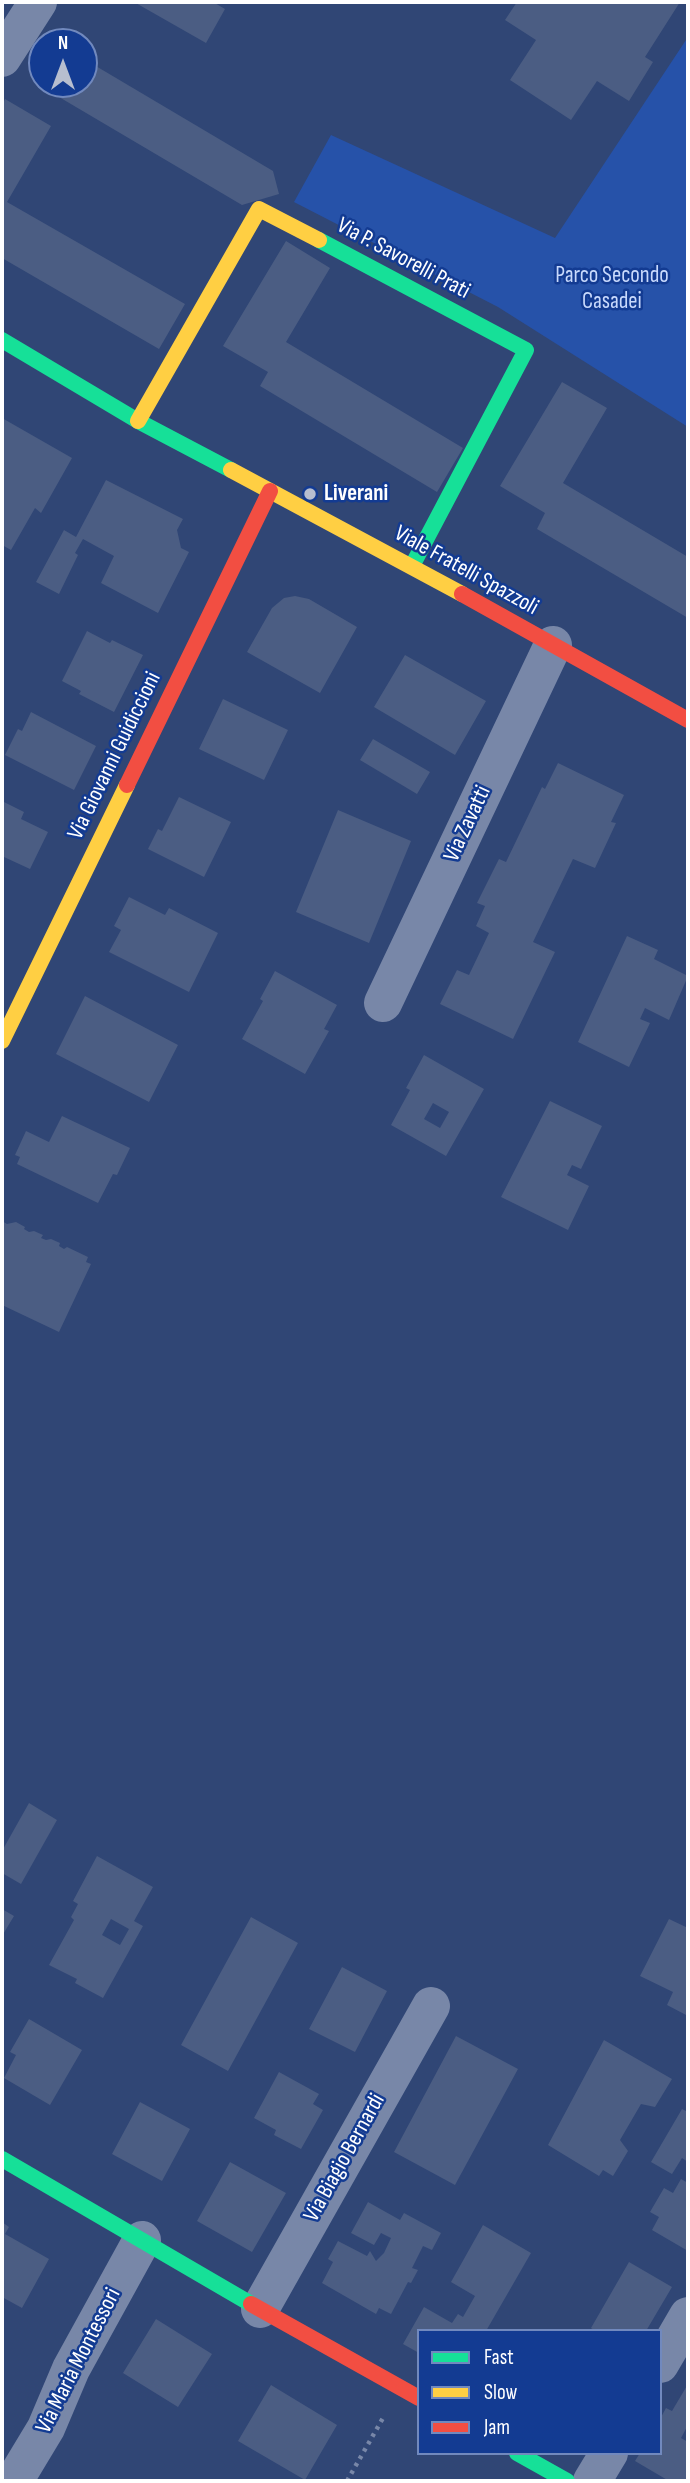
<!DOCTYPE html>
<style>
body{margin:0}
#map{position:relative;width:690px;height:2483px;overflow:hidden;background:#304675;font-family:"Sofia Sans Condensed",sans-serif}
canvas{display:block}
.frame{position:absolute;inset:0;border:4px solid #fff;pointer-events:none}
.legend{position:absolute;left:417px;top:2329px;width:245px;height:126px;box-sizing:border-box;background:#133b92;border:2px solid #7189be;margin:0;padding:9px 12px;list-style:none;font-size:21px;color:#fff}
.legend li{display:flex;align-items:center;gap:14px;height:35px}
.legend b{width:35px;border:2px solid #7189be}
.north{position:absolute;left:28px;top:28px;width:70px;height:70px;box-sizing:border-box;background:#133b92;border:2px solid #7189be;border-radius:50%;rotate:0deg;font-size:19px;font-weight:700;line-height:28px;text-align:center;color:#fff}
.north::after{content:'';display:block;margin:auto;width:24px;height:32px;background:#b7becf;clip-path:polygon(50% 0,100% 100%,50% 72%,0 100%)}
</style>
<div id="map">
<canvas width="690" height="2483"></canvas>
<div class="frame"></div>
<ul class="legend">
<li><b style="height:9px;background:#16e098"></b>Fast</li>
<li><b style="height:9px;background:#ffcf43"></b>Slow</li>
<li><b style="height:9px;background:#f24e42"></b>Jam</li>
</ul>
<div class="north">N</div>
</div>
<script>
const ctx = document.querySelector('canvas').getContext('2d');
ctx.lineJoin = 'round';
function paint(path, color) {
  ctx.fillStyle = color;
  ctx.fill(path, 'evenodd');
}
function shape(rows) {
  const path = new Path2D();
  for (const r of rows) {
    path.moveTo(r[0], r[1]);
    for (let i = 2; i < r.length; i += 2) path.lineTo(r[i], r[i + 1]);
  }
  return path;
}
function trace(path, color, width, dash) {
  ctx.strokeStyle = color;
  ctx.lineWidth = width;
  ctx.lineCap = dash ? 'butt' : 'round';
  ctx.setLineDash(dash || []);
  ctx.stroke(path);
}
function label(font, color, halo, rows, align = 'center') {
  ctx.font = font + ' "Sofia Sans Condensed",sans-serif';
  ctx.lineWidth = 5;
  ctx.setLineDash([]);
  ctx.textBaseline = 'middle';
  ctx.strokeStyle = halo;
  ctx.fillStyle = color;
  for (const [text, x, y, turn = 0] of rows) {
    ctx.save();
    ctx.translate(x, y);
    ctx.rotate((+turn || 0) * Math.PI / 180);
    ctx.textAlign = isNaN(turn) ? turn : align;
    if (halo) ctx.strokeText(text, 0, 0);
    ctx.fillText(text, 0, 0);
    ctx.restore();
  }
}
paint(shape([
 [688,37,688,427,498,307,294,202,331,135,555,238]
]), '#2652a9');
paint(shape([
 [134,2,213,2,225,9,206,43],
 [517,2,601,2,605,4,607,2,680,2,645,57,653,62,629,101,597,81,571,120,510,80,536,40,505,20],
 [84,59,273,171,279,194,242,205,37,84,42,77,42,84,84,84],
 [5,99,51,126,7,202,185,304,159,349,2,258,2,105],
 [286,241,330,268,286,342,463,448,437,492,260,386,268,372,223,346],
 [562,382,607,408,563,483,688,557,688,618,537,529,545,513,500,486],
 [2,418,72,458,41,513,35,508,11,550,2,545],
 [106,480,183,519,177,530,181,548,189,552,158,613,101,583,114,556,83,539,75,553,78,555,59,594,36,582,64,530,76,537],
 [295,596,309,599,357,627,320,693,247,652,272,608,284,598],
 [87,631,110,643,112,640,143,655,114,712,79,694,81,691,62,681],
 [405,655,486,701,455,755,374,707],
 [223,699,288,730,264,780,199,749],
 [31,712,96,746,74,790,5,755,18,729,22,731],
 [373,739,430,772,417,794,360,760],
 [558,763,624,795,611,822,616,823,595,868,573,859,533,942,555,952,513,1039,440,1004,457,970,469,975,489,933,476,926,485,906,477,903,499,859,506,862,542,787,545,789],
 [179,797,231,822,204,877,148,849,158,829,162,831],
 [2,801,24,812,21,819,48,832,30,869,4,857,2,860],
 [338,810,411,841,369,943,296,912],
 [129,897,165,915,169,908,218,933,189,992,109,952,121,930,114,926],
 [627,936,658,950,654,959,688,976,669,1020,645,1008,640,1019,650,1023,629,1067,578,1042],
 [275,971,337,1005,324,1029,329,1031,305,1074,242,1039,263,1001,260,999],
 [85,996,178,1045,149,1102,56,1054],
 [424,1055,484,1089,446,1156,391,1125,410,1090,406,1088],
 [433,1103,449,1112,440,1128,424,1119],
 [550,1101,602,1126,581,1169,572,1165,567,1175,589,1186,568,1230,501,1197],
 [62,1116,130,1148,117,1175,113,1174,98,1203,17,1164,20,1157,15,1155,26,1131,49,1142],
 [2,1221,7,1224,16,1222,25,1227,24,1229,29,1232,34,1231,43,1235,41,1238,46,1240,51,1239,60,1243,59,1246,64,1249,67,1247,88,1257,86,1262,91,1264,59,1332,2,1305],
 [29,1803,57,1820,21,1884,2,1873,2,1851],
 [97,1856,153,1887,134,1921,143,1926,103,1998,75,1983,77,1979,49,1965,74,1920,71,1917,78,1904,73,1901],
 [111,1919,129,1929,120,1945,102,1935],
 [2,1909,14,1916,2,1936],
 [251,1917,298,1943,228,2071,181,2045],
 [669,1919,688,1928,688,2016,667,2005,673,1992,640,1976],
 [342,1967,387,1991,355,2052,309,2029],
 [29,2019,82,2050,50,2105,4,2078,16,2055,10,2052],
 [456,2036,518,2069,455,2185,394,2152],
 [604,2040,672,2079,655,2107,641,2104,620,2140,628,2151,613,2176,603,2170,599,2176,548,2145],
 [279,2072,319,2094,313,2104,323,2110,301,2149,274,2135,276,2130,254,2118],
 [140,2102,190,2129,162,2181,112,2154],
 [682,2109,688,2112,688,2162,682,2158,672,2174,651,2162],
 [230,2162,286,2193,252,2252,197,2221],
 [681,2179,688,2183,688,2251,652,2230,659,2217,650,2212,664,2188,673,2193],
 [368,2202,400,2220,404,2213,441,2233,432,2250,423,2246,412,2268,418,2270,411,2283,408,2282,391,2314,379,2308,376,2314,322,2283,333,2262,328,2259,338,2241,367,2256,370,2251,376,2261,384,2253,391,2238,381,2233,374,2245,351,2233],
 [2,2222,9,2227,5,2234,49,2259,22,2308,2,2297],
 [483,2225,531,2253,486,2331,419,2331,419,2353,403,2344,424,2307,452,2323,458,2314,463,2317,475,2296,451,2282],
 [629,2262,672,2287,646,2331,595,2331,591,2328],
 [156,2319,212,2354,178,2407,123,2373],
 [688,2384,688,2425,681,2438,688,2442,688,2481,669,2481,635,2461,640,2453,660,2453,660,2419,666,2408,672,2411],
 [271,2385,337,2425,305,2480,238,2441]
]), '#4b5d83');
trace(shape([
 [347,2481,383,2418]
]), '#7887a8', 4.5, [3.5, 5]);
trace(shape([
 [2,58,38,2],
 [383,1003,553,645],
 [260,2309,431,2006],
 [660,2364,688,2316],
 [14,2481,46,2428,71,2369,142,2240],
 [592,2481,609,2453]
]), '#7887a8', 38);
trace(shape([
 [319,240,526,350,412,566],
 [2,340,138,421,231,470],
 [2,2159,251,2304],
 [517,2453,567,2481]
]), '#16e098', 16);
trace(shape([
 [138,421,259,209,319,240],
 [231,470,462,594],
 [2,1041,127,785]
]), '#ffcf43', 16);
trace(shape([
 [462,594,688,720],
 [127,785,270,491],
 [251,2304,419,2398]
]), '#f24e42', 16);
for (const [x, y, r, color] of [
 [310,494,7,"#b7becf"]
]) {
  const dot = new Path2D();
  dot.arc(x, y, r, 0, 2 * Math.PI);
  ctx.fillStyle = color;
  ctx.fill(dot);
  trace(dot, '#133b92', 2.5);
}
label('23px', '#fff', '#133b92', [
 ["Via P. Savorelli Prati",403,259,28],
 ["Viale Fratelli Spazzoli",466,571,29],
 ["Via Giovanni Guidiccioni",115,756,-64],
 ["Via Zavatti",468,824,-65],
 ["Via Biagio Bernardi",345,2158,-61],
 ["Via Maria Montessori",79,2361,-63]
]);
label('23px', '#c8d9fc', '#133b92', [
 ["Parco Secondo",612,276],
 ["Casadei",612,302]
]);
label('bold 23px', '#fff', '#133b92', [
 ["Liverani",324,494]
], 'left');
</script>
